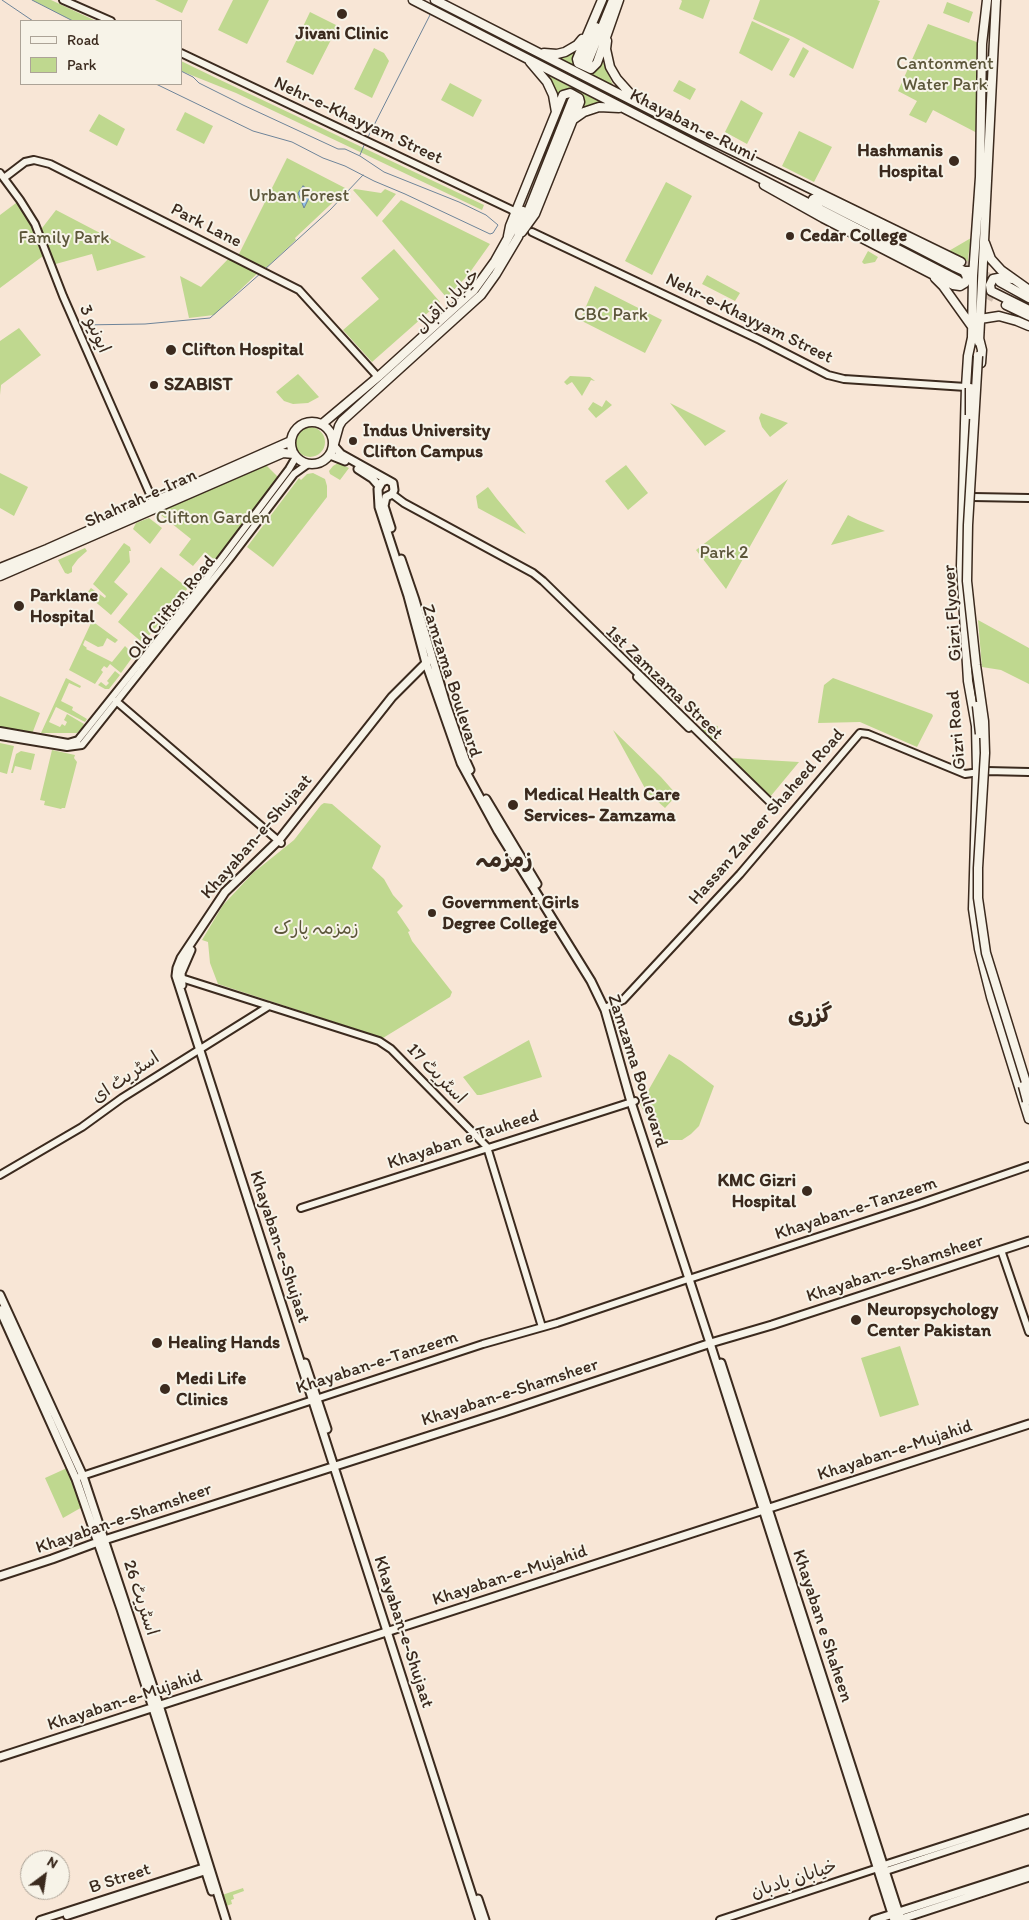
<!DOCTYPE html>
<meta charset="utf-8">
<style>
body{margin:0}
#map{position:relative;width:1029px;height:1920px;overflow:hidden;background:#f8e6d6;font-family:Itim,sans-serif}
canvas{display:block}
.legend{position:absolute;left:20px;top:20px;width:162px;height:65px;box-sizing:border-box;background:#f7f3e8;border:1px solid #aca397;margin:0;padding:6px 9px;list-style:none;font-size:15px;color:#3b2a1e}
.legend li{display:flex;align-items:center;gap:10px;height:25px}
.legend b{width:25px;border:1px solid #aca397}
.north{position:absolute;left:20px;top:1850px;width:50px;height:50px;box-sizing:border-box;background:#f7f3e8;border:1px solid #aca397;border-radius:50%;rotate:31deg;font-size:14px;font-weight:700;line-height:20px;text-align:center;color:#3b2a1e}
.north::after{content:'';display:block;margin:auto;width:18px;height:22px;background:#3b2a1e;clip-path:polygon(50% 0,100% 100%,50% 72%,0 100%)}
</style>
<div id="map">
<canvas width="1029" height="1920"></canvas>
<ul class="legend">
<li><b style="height:6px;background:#f7f3e8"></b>Road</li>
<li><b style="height:14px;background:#bfd88f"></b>Park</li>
</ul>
<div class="north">N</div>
</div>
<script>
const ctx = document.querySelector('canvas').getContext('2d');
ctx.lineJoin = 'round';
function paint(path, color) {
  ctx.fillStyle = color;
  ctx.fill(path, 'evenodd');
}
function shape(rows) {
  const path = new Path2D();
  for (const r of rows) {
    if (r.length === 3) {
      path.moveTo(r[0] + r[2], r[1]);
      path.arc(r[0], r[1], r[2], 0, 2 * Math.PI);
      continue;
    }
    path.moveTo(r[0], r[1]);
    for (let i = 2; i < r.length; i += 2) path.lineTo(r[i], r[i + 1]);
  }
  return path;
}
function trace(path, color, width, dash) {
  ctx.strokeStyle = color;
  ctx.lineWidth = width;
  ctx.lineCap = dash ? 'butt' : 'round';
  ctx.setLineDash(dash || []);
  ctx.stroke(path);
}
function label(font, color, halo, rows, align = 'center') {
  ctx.font = font + ' Itim,"Playpen Sans Arabic",sans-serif';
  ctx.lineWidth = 4;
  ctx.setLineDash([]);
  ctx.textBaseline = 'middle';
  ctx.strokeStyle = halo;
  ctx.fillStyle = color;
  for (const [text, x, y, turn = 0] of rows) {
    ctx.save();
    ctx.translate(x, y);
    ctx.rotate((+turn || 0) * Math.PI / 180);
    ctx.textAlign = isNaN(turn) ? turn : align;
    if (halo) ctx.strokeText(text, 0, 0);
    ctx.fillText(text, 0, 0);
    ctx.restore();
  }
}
paint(shape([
 [32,0,51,0,96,21,73,21],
 [155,0,188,0,182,13],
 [233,0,269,0,247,44,218,30],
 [681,0,710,0,703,19,679,9,682,1],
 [760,0,877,0,880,1,853,69,793,37,753,19],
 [947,2,973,12,969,23,943,13],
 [310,12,338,26,313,75,286,62],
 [752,21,790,39,772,71,739,53],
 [928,24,982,44,981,135,933,110,926,123,909,115,917,101,898,91],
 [803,47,809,51,794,78,789,75],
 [374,48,384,53,389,61,372,98,354,89],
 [575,52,575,59,593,71,596,70,601,57,613,85,556,57],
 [181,61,214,77,484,205,482,210,236,93,181,71],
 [549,76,604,104,579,112,583,97,580,95,559,96,557,99],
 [679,80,696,89,690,100,673,91],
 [450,83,482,100,473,117,441,100],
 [741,100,763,113,747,144,725,132],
 [185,112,213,126,204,144,176,130],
 [99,114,125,129,117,146,89,131],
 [799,131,832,147,814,182,782,166],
 [287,158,347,189,295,238,296,240,267,267,264,267,214,315,189,318,180,276,201,287,231,256,237,258],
 [666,182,692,196,652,275,625,261],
 [355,189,381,193,385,189,396,194,377,217,353,190],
 [20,200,39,232,56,210,146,257,97,271,92,254,52,265,47,253,0,288,0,215],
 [401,200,490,244,468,275,448,296,446,297,382,221],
 [971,238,968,258,969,267,957,266,947,252],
 [394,249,440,302,372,362,343,330,379,299,361,278],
 [868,251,878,257,875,262,864,264,862,262],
 [707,275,740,293,735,301,702,284],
 [595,286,662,320,645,353,580,320],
 [19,328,41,355,1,385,0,395,0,341],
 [298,374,301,377,319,397,308,403,293,404,284,401,276,392],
 [570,376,590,377,595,381,591,380,582,396,572,382,567,385,564,382],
 [606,400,612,405,596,418,588,409,593,402,602,407],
 [670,403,726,431,705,446],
 [761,413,788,423,770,437,762,427,759,418],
 [310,442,15],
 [263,462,281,480,218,563,205,552,193,566,179,555,191,539,156,511],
 [338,463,349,468,340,480,330,474,329,471,333,466],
 [626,465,648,493,628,510,605,481],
 [0,473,28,487,14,516,0,508],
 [313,473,325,479,327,486,327,497,273,567,247,547,299,478,301,480,307,474],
 [788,479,726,589,696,550],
 [488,487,497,499,526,534,478,508,476,496],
 [848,515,858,520,885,531,831,545],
 [149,518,162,528,150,544,133,529,136,523],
 [124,543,130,547,131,551,129,551,130,562,114,582,128,594,111,615,86,594,91,588,105,598,106,596,93,584],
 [85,548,87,551,78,559,72,567,72,572,68,574,65,573,58,560],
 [161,567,188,588,143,643,118,622],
 [978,620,1029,648,1029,684,1001,670,982,667],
 [92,621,118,640,115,643,107,638,103,646,98,647,85,640,83,645,87,648,86,649,112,662,125,646,134,655,121,673,110,664,107,668,104,666,101,670,103,672,95,684,69,670],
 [115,671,120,675,109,689,105,689,98,685,101,682,106,686,109,683,107,681],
 [66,678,81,686,80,688,69,683,61,701,73,707,72,710,87,719,85,722,56,707,49,722,60,727,62,724,65,726,67,722,64,720,67,714,84,724,82,728,77,733,41,733],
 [833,678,932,714,933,716,917,747,860,722,818,723,824,685],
 [0,696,40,713,32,734,0,727],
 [701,725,718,726,716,744,699,728],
 [613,730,661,777,677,795,665,808,647,792],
 [0,743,14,746,7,774,0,772],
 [52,750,75,755,74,758,77,762,65,808,62,808,61,809,44,805,45,801,40,800],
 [21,751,35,754,31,770,15,766,13,773,11,773,16,754],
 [731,758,799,762,770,797],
 [324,803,332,804,381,846,372,868,384,879,393,895,403,906,397,912,410,931,408,932,412,941,452,992,450,997,383,1038,218,984,210,963,208,942,202,940,223,905,253,873,294,840,321,805],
 [529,1040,542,1077,481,1095,477,1095,463,1077],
 [669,1054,681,1061,714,1086,699,1126,691,1134,682,1140,663,1140,640,1105],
 [900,1346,919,1405,880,1417,861,1358],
 [67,1468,84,1506,63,1518,45,1478],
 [243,1888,244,1891,233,1895,234,1899,231,1900,232,1904,223,1907,219,1896]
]), '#bfd88f');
const water = shape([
 [303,186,312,192,304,208,298,193,303,186]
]);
paint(water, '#90c0eb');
trace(water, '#6e8499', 1);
trace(shape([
 [2,0,33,21],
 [32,0,73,21],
 [156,84,253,131,292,142,323,158,345,166,374,181,405,194,490,234,493,233,498,225,486,215,459,202,384,172,360,156,345,149,338,149,243,105,199,83,193,77,181,71],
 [367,139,431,13],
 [360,155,365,143],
 [264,270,330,210,363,175],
 [81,325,145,324,210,318,261,273]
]), '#6e8499', 1);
trace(shape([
 [568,99,582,62],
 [961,262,997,281],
 [976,289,997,300]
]), '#d2c0b1', 8, [8, 4]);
const tertiary = shape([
 [63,0,111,21],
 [181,53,512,210,517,216],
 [0,173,20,200,35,224,63,296,153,501],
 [4,178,25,162,34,160,50,164,299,290,378,377],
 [532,232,760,340,828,375,844,379,966,387],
 [392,494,404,503,533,573,543,581,771,803],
 [973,497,1029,498],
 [637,677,689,728],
 [116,701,281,843],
 [0,731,68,743,78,740,197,591,289,469,296,457],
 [0,736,67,747,82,745,231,557,294,474,308,464],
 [178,977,379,1041,391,1049,487,1147,542,1327],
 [607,1007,623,1000,740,874,860,733,868,734,965,774,987,771,1029,772],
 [0,1175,82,1127,122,1098,269,1006],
 [301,1208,635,1101],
 [1001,1250,1029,1332],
 [692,1278,919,1204,1029,1166],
 [79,1477,483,1344,557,1323,688,1279],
 [884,1865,1029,1818],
 [886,1871,1029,1824],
 [67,1916,209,1870],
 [40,1920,208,1866],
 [720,1920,878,1868]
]);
const secondary = shape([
 [334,446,341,454,393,483,394,490,392,494,386,497],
 [330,455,345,461],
 [358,469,372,478,379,486],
 [387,480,382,482,378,489,379,507,408,596,426,663,461,763,498,831,591,981,605,1010,631,1102,710,1343,894,1920],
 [386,497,384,506,391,528],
 [401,559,415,600,446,704,465,759,470,770],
 [429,660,392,697,279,840,225,892,181,958,177,968,176,976,480,1920],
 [486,799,537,884],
 [182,985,181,973,191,950],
 [0,1295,83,1476,159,1705,226,1920],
 [0,1310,76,1479,121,1609,212,1891],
 [305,1363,327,1429],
 [721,1363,901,1920],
 [0,1576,52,1559,98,1542,504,1412,714,1342,772,1325,1029,1241],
 [0,1757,1029,1424],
 [478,1899,485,1920],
 [874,1920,1029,1870],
 [898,1920,1029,1877]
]);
const primary = shape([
 [413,0,958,280],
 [435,0,698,134,961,262],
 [602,0,577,59,578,63,591,69,597,63,619,0],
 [607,41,606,49,610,67,617,79,634,98],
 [544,53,557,54,565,52,577,45,582,39],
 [530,62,547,82,553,95,556,112],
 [582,62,596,27],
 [587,64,613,0],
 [574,119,584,112,599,107,619,108],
 [764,185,823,218,953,285,960,286,965,283,967,277,964,271],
 [818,206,812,202,813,199,816,198,871,226],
 [868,222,953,266,964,271,969,271],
 [508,236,510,226,563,95,570,93,579,98,580,102,535,214,522,232],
 [985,243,991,259,1001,270,1029,290],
 [935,278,943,286,973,328],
 [1012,279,1003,277,993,279,990,285,991,291,1029,310],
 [1000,282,1029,298],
 [1006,305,1029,316],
 [980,319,999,316,1017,321,1029,326],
 [973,333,968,356,966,387,961,566,968,681,976,726,977,771,973,909,979,949,991,997,1029,1119],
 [972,337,973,276,980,177,982,44,987,0],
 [979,338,982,350,981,363],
 [979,342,996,0],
 [312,443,21],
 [322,424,378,377,474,290,495,261,523,211],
 [334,444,339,426,342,421,481,295,496,274,518,237,572,101],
 [0,568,47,549,291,441],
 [0,576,283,453,294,454]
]);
trace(tertiary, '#3b2a1e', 10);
trace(secondary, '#3b2a1e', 11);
trace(primary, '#3b2a1e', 11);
trace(tertiary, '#f7f3e8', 6);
trace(secondary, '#f7f3e8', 7);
trace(primary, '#f7f3e8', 8);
const primaryBridge = shape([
 [978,356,968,525,967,581,976,665,984,721,985,753,978,868,978,898,986,953,1029,1092],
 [970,415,970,388],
 [977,706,980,734],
 [1023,1086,1027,1101]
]);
trace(primaryBridge, '#3b2a1e', 11, []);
trace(primaryBridge, '#f7f3e8', 8);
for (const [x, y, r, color] of [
 [342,14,6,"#3b2a1e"],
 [954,161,6,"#3b2a1e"],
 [790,236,5,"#3b2a1e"],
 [171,350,6,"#3b2a1e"],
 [154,385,5,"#3b2a1e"],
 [353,441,5,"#3b2a1e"],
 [19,606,6,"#3b2a1e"],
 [513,805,6,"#3b2a1e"],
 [432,913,5,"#3b2a1e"],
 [807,1191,6,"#3b2a1e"],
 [856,1320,6,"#3b2a1e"],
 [157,1343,6,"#3b2a1e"],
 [165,1389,6,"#3b2a1e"]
]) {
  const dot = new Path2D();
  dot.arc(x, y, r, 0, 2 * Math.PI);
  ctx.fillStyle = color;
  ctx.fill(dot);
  trace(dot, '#f7f3e8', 2);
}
label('bold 18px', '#3b2a1e', '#f7f3e8', [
 ["Jivani Clinic",342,34,"center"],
 ["Hashmanis",943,151,"right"],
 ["Hospital",943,172,"right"],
 ["Cedar College",800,236],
 ["Clifton Hospital",182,350],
 ["SZABIST",164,385],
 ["Indus University",363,431],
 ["Clifton Campus",363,452],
 ["Parklane",30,596],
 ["Hospital",30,617],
 ["Medical Health Care",524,795],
 ["Services- Zamzama",524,816],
 ["Government Girls",442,903],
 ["Degree College",442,924],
 ["KMC Gizri",796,1181,"right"],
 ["Hospital",796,1202,"right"],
 ["Neuropsychology",867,1310],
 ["Center Pakistan",867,1331],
 ["Healing Hands",168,1343],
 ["Medi Life",176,1379],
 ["Clinics",176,1400]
], 'left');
label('18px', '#5c563a', '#f7f3e8', [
 ["Cantonment",945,64],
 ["Water Park",945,85],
 ["Urban Forest",299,196],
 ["Family Park",64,238],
 ["CBC Park",611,315],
 ["Clifton Garden",213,518],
 ["Park 2",724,553],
 ["زمزمہ پارک",316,929]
]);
label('18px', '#3b2a1e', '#f7f3e8', [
 ["Nehr-e-Khayyam Street",358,121,25],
 ["Khayaban-e-Rumi",693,126,27],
 ["Park Lane",206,226,27],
 ["خیابان اقبال",448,302,-45],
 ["Nehr-e-Khayyam Street",749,319,26],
 ["ایونیو 3",94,329,66],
 ["Shahrah-e-Iran",141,499,-24],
 ["Old Clifton Road",172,608,-51],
 ["Gizri Flyover",953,613,-94],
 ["Zamzama Boulevard",451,681,72],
 ["1st Zamzama Street",664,683,44],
 ["Gizri Road",957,730,-95],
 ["Hassan Zaheer Shaheed Road",767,817,-49],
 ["Khayaban-e-Shujaat",257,837,-49],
 ["Zamzama Boulevard",637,1071,72],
 ["اسٹریٹ 17",436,1074,46],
 ["اسٹریٹ ای",126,1078,-34],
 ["Khayaban e Tauheed",463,1140,-18],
 ["Khayaban-e-Tanzeem",856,1209,-18],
 ["Khayaban-e-Shujaat",279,1247,72],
 ["Khayaban-e-Shamsheer",895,1269,-18],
 ["Khayaban-e-Tanzeem",377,1363,-18],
 ["Khayaban-e-Shamsheer",510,1393,-18],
 ["Khayaban-e-Mujahid",895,1451,-18],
 ["Khayaban-e-Shamsheer",124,1519,-19],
 ["Khayaban-e-Mujahid",510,1576,-18],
 ["اسٹریٹ 26",140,1598,72],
 ["Khayaban e Shaheen",822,1626,72],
 ["Khayaban-e-Shujaat",403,1632,72],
 ["Khayaban-e-Mujahid",125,1701,-18],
 ["B Street",120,1879,-18],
 ["خیابان بادبان",794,1880,-18]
]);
label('bold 22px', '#3b2a1e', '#f7f3e8', [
 ["زمزمہ",504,861],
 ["گزری",810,1016]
]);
</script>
